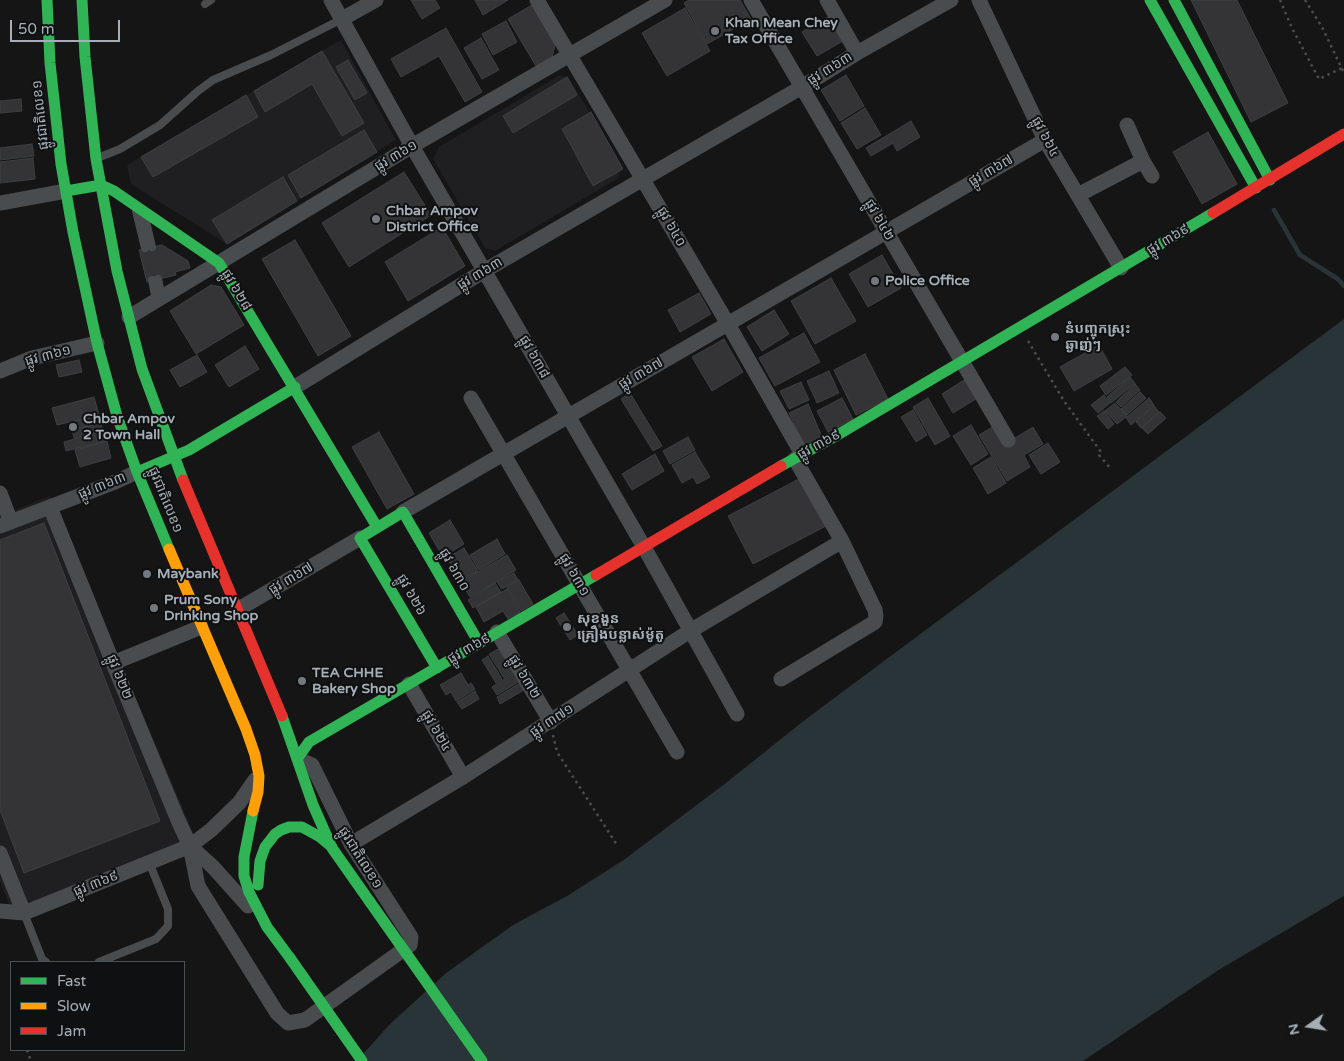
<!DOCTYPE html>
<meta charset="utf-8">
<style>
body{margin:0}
#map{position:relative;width:1344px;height:1061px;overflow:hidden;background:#151515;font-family:"Varela Round",sans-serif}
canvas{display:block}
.legend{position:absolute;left:10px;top:961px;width:175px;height:90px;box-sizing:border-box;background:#0f1011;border:1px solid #4b5053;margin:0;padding:6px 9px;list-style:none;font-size:15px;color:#a6afb7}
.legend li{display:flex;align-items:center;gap:10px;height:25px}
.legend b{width:25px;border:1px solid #4b5053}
.north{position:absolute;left:1284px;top:1001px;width:50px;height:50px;-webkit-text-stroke:4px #0f1011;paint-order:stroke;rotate:257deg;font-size:14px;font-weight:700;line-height:20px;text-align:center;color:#a6afb7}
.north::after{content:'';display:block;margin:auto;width:18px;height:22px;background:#a6afb7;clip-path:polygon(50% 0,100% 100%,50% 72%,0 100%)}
.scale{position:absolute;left:10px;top:20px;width:110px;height:22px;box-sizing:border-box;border:2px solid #a6afb7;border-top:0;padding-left:6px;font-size:15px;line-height:18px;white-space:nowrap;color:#a6afb7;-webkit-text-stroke:4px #0f1011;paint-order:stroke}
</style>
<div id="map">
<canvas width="1344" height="1061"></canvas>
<ul class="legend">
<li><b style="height:6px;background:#30b455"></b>Fast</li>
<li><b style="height:6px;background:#ff9f0a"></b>Slow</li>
<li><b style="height:6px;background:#e5322d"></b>Jam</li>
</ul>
<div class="north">N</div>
<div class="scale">50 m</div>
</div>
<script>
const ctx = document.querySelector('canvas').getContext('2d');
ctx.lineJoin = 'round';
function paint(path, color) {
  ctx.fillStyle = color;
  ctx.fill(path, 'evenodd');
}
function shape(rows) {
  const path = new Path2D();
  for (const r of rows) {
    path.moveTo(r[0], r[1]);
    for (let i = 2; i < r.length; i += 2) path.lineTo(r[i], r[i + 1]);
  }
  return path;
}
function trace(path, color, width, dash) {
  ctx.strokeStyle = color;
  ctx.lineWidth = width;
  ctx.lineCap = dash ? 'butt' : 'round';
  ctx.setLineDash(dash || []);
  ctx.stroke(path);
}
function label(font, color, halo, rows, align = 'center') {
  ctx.font = font + ' "Varela Round","Noto Sans Khmer",sans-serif';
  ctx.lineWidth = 4;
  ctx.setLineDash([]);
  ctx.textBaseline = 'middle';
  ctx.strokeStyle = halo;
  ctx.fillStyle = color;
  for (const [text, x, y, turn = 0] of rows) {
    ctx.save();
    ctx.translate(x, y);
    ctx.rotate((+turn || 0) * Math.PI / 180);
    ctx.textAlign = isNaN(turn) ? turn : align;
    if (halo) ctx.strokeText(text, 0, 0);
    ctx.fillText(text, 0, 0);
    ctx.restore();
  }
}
paint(shape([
 [341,40,396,140,227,244,131,184,127,165],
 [560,75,569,78,621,165,619,178,495,251,485,248,433,159,439,147],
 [50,496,195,837,12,911,0,882,0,516]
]), '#1f1f21');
paint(shape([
 [1344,319,1344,896,1217,971,1083,1061,357,1061,389,1025,446,973,513,925,567,896,625,859,731,779,806,719]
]), '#283437');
trace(shape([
 [1274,210,1300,255,1338,279,1344,286]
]), '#283437', 4.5);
const building = shape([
 [411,0,435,0,440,8,422,19,411,0],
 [475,0,508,0,483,15,475,0],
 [689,0,740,0,751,19,707,44,684,3,689,0],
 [1191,0,1237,0,1288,103,1251,122,1191,0],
 [532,5,555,45,552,57,536,66,508,19,532,5],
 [685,8,710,51,667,76,642,33,685,8],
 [833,14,848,38,817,56,802,32,833,14],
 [506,21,517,42,493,55,482,34,506,21],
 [446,28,482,92,465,102,439,56,401,77,391,59,446,28],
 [481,38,499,70,482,79,464,48,481,38],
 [322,51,364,123,342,136,312,84,265,112,254,91,322,51],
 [348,60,367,93,355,100,336,67,348,60],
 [846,75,864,106,840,121,821,90,846,75],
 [567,77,577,95,513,133,503,116,567,77],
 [246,95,258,117,153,177,141,157,246,95],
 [21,99,22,111,0,113,0,101,21,99],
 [865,108,881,135,857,149,841,123,865,108],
 [591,112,623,169,593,186,562,129,591,112],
 [911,121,920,137,897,151,893,143,871,156,866,148,911,121],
 [364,130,377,152,301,198,288,175,364,130],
 [1208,132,1237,184,1202,204,1173,152,1208,132],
 [32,144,34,156,0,160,0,148,32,144],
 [33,158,35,179,0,183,0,162,33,158],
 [404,172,431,215,349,267,322,223,404,172],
 [283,177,297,201,227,244,212,220,283,177],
 [442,227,465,266,408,301,385,262,442,227],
 [295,240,351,336,318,356,262,259,295,240],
 [162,245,188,261,190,268,175,272,176,275,147,282,139,250,162,245],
 [882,255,901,288,868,307,849,274,882,255],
 [831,278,856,321,815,344,791,301,831,278],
 [211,285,221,287,244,325,196,354,170,311,211,285],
 [699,293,711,314,680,332,668,310,699,293],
 [774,310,789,334,762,351,747,327,774,310],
 [804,333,820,362,775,386,759,358,804,333],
 [724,339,743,372,712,391,692,357,724,339],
 [1099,345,1112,369,1074,391,1060,367,1099,345],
 [245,346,259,369,229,387,215,365,245,346],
 [865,354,888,399,856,415,834,370,865,354],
 [197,355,207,372,180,387,170,370,197,355],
 [79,360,82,372,59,377,56,365,79,360],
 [1125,367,1132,375,1106,395,1100,386,1125,367],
 [829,371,839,393,817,403,807,381,829,371],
 [1130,377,1135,383,1111,403,1107,397,1130,377],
 [967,378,979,397,953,413,942,394,967,378],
 [801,382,809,400,789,409,780,391,801,382],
 [1135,384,1140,390,1121,407,1116,402,1135,384],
 [1140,392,1146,398,1127,415,1121,409,1140,392],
 [630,393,662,446,653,451,621,399,630,393],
 [1104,395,1110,403,1098,413,1091,405,1104,395],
 [94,397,99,415,57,425,52,408,94,397],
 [842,398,853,419,828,432,817,411,842,398],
 [928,398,950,436,935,445,913,407,928,398],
 [1149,398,1154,405,1131,425,1126,418,1149,398],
 [1115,403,1127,416,1117,424,1105,411,1115,403],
 [808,404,822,437,804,445,789,413,808,404],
 [1154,406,1159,412,1141,428,1136,422,1154,406],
 [913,410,927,435,916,442,901,417,913,410],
 [1104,411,1114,424,1108,429,1097,416,1104,411],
 [1160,412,1166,418,1148,434,1142,428,1160,412],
 [94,416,96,424,73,430,71,422,94,416],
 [101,423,103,431,74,438,72,430,101,423],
 [971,425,988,454,971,465,953,436,971,425],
 [996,425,1007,443,1033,427,1043,444,1024,455,1030,467,1007,481,979,435,996,425],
 [103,431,106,441,66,451,64,442,103,431],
 [379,432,414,494,387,509,352,447,379,432],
 [688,437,695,450,670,464,663,451,688,437],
 [107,441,111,458,80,467,75,450,107,441],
 [1048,443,1060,462,1041,474,1029,455,1048,443],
 [695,452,710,477,697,484,693,477,682,483,672,465,695,452],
 [655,454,664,471,632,490,622,474,655,454],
 [991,457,1006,483,988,494,973,468,991,457],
 [801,478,826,526,753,564,728,516,801,478],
 [450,520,464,544,443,557,429,533,450,520],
 [44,523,160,821,24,873,0,810,0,540,44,523],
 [497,539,505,554,479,570,470,555,497,539],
 [464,548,478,571,460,581,447,558,464,548],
 [507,555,516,570,470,597,461,582,507,555],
 [514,573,518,580,502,589,497,582,514,573],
 [519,580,533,604,521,611,507,587,519,580],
 [495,583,501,592,473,608,468,600,495,583],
 [507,589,520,612,508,619,503,611,484,622,476,607,507,589],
 [564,613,578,635,570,640,556,618,564,613],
 [502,647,516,670,504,678,489,654,502,647],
 [488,656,502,679,496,683,482,660,488,656],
 [517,671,523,679,497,695,492,687,517,671],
 [461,673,468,685,471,683,475,689,456,701,451,692,446,695,440,685,461,673],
 [520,683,524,690,500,704,497,697,520,683],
 [475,691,479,699,462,709,457,702,475,691]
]);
paint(building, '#343436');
trace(building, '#3d4041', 1);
trace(shape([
 [1280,0,1292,28,1319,79,1342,68],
 [1305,0,1322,27,1344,73],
 [1028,341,1064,401,1101,452,1099,455,1110,468],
 [553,735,557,752,617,845],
 [27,1050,31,1061]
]), '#4b4d50', 2.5, [2.5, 4]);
trace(shape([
 [205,4,211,0],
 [100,157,120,149,160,125,198,91,213,80,271,55,342,19],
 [136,211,145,248],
 [145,217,152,247],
 [158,279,162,297],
 [152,280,156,300],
 [24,913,42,959,46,962],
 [99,962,156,939,168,926,168,909,149,862]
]), '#494c4e', 8);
trace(shape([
 [331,0,412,146,644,547,737,714],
 [537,0,728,324,802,454],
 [751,0,1008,440],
 [827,0,857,53],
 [979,0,1045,140,1121,268],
 [342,19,376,0],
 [1127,125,1143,161,1152,176],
 [1078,195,1143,161],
 [0,203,66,191],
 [129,317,412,146,665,0],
 [0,371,32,358,97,343],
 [295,387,484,271,802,87,857,53,951,0],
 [471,398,677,752],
 [0,493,11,522],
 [50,507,113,663,178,820,190,846,198,886,277,1013,288,1023,305,1020,410,945,411,937,351,844,312,765,300,760],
 [403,512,1045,140],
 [0,526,115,482,137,472],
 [237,610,360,538],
 [497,632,551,722],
 [113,663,201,627],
 [781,679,875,622,876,616,875,610,842,541,795,459],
 [409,684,463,777],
 [351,844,463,777,690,631,842,541],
 [190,846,213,867,248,906],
 [0,853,24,913],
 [0,911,24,913,190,846,211,830,239,803,255,780]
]), '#494c4e', 15);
trace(shape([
 [47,0,50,63,61,164,73,232,97,343,117,416,137,472,169,549],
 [82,0,85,57,96,159,117,271,142,369,183,480],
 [1150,0,1256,188],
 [1174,0,1270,180],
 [66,191,101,185,114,191,219,263,377,527],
 [781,466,834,437,1213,213],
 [137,472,189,450,295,387],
 [437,668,360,538,403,512,479,643],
 [282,716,313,805,332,848,370,902],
 [297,759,309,742,596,575],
 [253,811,244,857,244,876,249,892,267,927,290,958],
 [258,885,260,861,265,847,275,834,281,830,289,827,302,827,320,837,332,847]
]), '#30b455', 11);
trace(shape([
 [169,549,246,729,255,755,259,776,258,792,253,811]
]), '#ff9f0a', 11);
trace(shape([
 [1213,213,1344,134],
 [183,480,282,716],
 [596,575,781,466]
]), '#e5322d', 11);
trace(shape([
 [370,902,482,1061],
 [290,958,362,1061]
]), '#30b455', 11);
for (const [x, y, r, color] of [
 [715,31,5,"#73797e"],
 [376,219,5,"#73797e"],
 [875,281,5,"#73797e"],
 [1055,337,5,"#73797e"],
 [73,427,5,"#73797e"],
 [147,574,5,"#73797e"],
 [154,608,5,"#73797e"],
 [567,627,5,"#73797e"],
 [302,681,5,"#73797e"]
]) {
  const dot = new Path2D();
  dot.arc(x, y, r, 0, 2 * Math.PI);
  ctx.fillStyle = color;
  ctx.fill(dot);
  trace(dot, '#0f1011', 2);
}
label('bold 14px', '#a6afb7', '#0f1011', [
 ["Khan Mean Chey",725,23],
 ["Tax Office",725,39],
 ["Chbar Ampov",386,211],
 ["District Office",386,227],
 ["Police Office",885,281],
 ["នំបញ្ចុកស្រុះ",1065,329],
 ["ឆ្ងាញ់ៗ",1065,345],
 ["Chbar Ampov",83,419],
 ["2 Town Hall",83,435],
 ["Maybank",157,574],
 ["Prum Sony",164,600],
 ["Drinking Shop",164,616],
 ["សុខងួន",577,619],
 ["គ្រឿងបន្លាស់ម៉ូតូ",577,635],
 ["TEA CHHE",312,673],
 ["Bakery Shop",312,689]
], 'left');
label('14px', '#a6afb7', '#0f1011', [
 ["ផ្លូវ ៣៦៣",830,69,-32],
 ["ផ្លូវជាតិលេខ១",41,115,-96],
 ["ផ្លូវ ៦៦៤",1045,137,62],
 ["ផ្លូវ ៣៦១",396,156,-31],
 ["ផ្លូវ ៣៦៧",991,171,-30],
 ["ផ្លូវ ៦៤២",879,220,60],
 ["ផ្លូវ ៦៤០",671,227,60],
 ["ផ្លូវ ៣៦៩",1168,240,-31],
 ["ផ្លូវ ៣៦៣",480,274,-31],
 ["ផ្លូវ ៦២៨",236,290,59],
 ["ផ្លូវ ៣៦១",48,356,-15],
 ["ផ្លូវ ៦៣៨",534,357,60],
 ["ផ្លូវ ៣៦៧",641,374,-30],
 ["ផ្លូវ ៣៦៩",819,445,-29],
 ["ផ្លូវ ៣៦៣",102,486,-22],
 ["ផ្លូវជាតិលេខ១",165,500,68],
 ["ផ្លូវ ៦៣០",454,570,60],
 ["ផ្លូវ ៦៣១",574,575,60],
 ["ផ្លូវ ៣៦៧",291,579,-31],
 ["ផ្លូវ ៦២៦",411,595,60],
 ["ផ្លូវ ៣៦៩",469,649,-30],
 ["ផ្លូវ ៦២២",119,677,68],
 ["ផ្លូវ ៦៣២",524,677,59],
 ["ផ្លូវ ៣៧១",552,721,-33],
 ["ផ្លូវ ៦២៤",436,731,60],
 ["ផ្លូវជាតិលេខ១",360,858,58],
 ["ផ្លូវ ៣៦៩",96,884,-22]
]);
</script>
